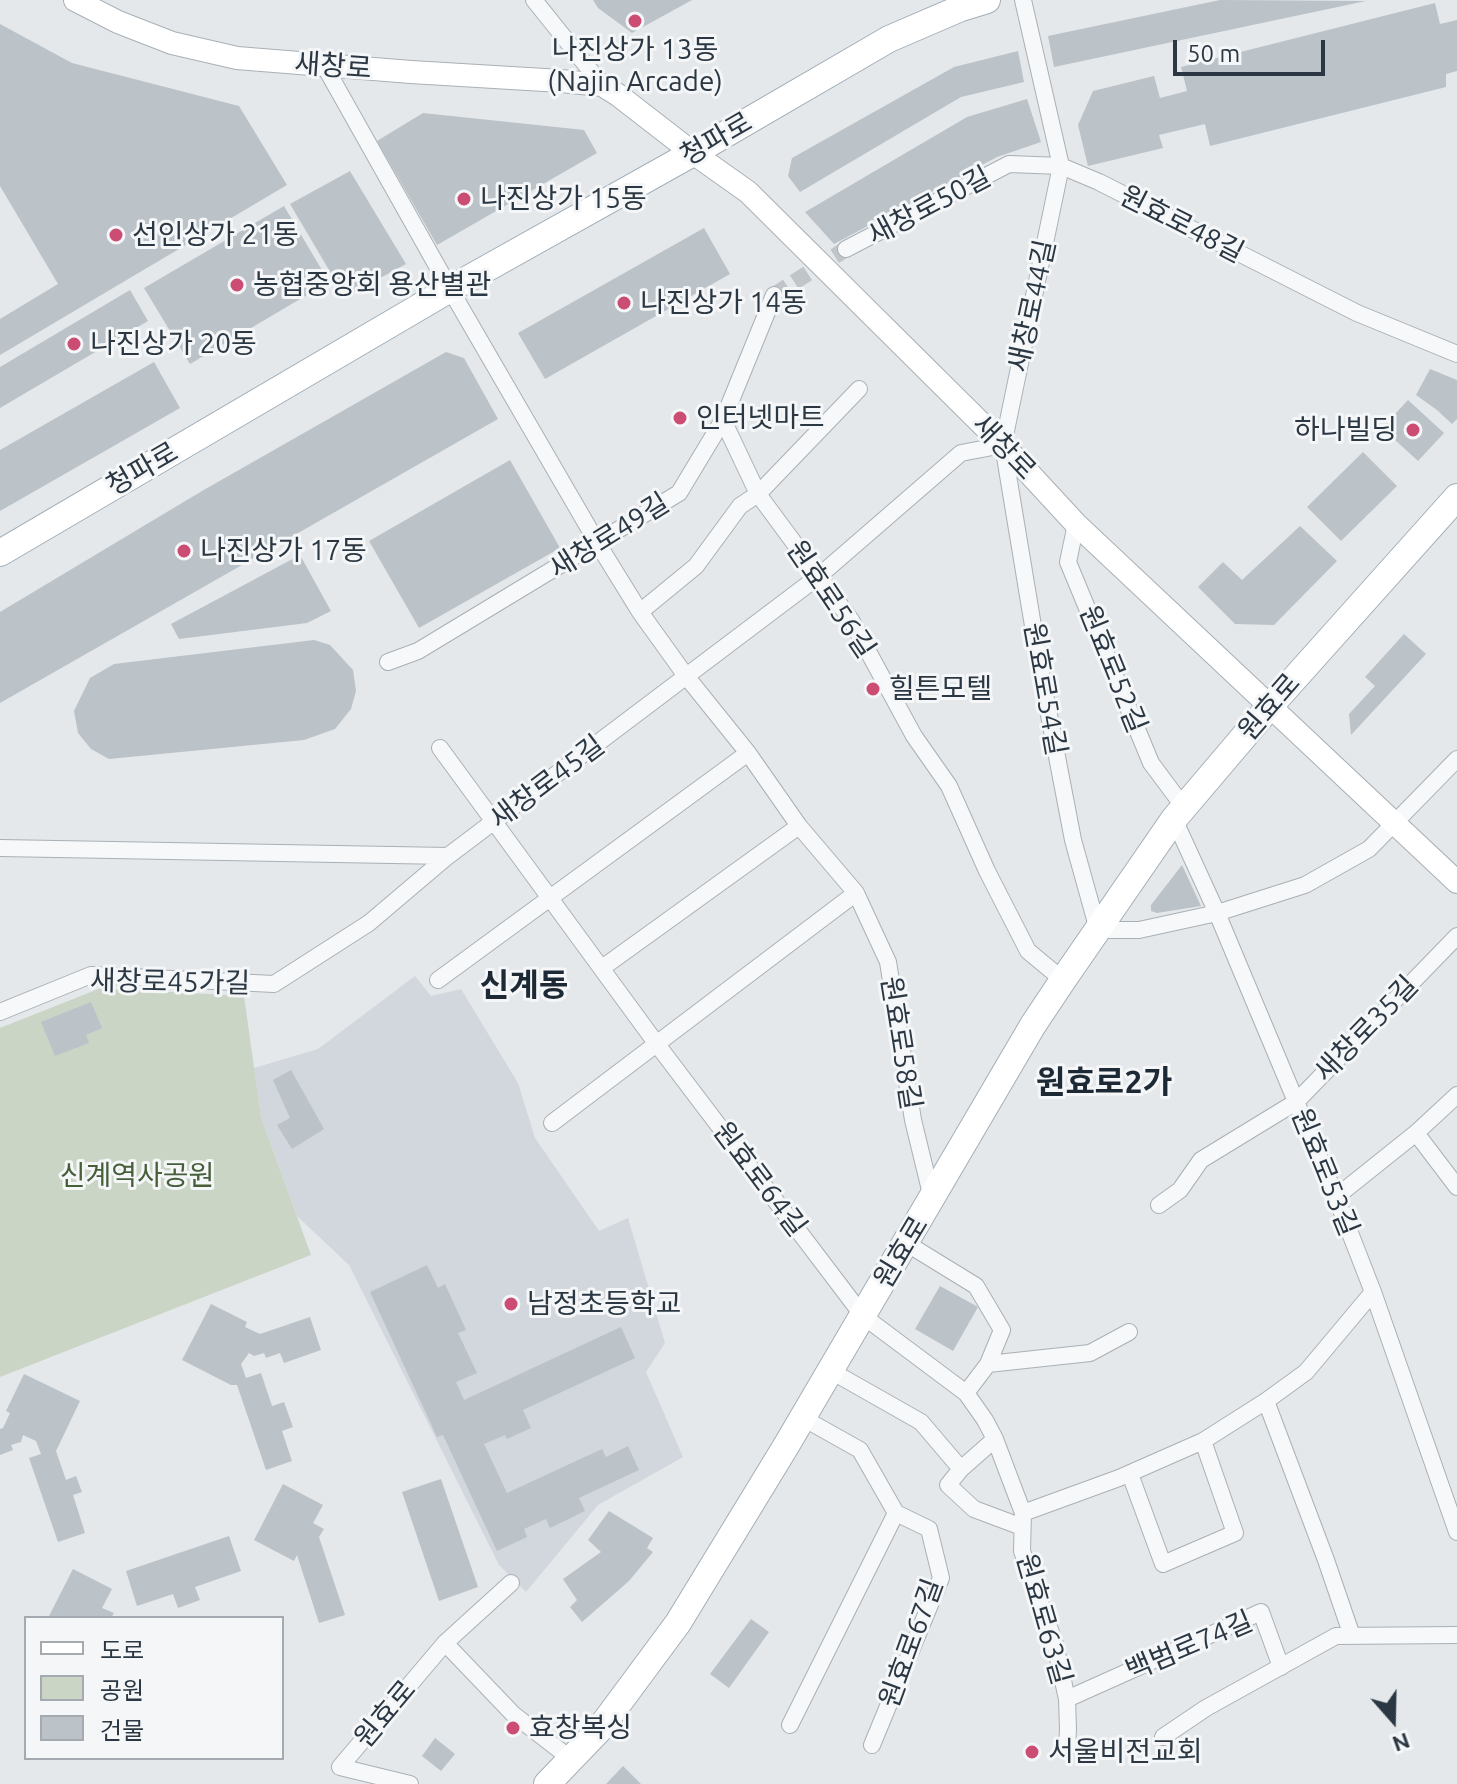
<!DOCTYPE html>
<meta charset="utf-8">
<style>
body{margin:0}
#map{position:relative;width:1457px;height:1784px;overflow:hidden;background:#e4e8eb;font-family:Ubuntu,"Noto Sans KR",sans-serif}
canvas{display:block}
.legend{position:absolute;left:24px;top:1616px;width:260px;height:144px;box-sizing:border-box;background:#f4f6f8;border:2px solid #a4aab0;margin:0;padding:10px 14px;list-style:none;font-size:24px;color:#2b3843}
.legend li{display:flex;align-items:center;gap:16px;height:40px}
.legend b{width:40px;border:2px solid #a4aab0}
.north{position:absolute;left:1353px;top:1680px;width:80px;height:80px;-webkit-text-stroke:6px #f4f6f8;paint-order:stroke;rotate:160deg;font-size:22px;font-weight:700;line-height:32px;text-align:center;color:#2b3843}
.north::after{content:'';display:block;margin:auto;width:28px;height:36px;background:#2b3843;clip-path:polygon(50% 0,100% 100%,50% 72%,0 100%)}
.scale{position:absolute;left:1173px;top:40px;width:152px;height:36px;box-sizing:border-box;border:4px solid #2b3843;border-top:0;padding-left:10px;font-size:24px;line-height:28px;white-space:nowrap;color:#2b3843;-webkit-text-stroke:6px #f4f6f8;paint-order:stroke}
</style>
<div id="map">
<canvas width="1457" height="1784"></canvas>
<ul class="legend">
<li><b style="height:10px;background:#fff"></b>도로</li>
<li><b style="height:22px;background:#cbd5c5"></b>공원</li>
<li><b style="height:22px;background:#bbc2c8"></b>건물</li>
</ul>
<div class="north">N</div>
<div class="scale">50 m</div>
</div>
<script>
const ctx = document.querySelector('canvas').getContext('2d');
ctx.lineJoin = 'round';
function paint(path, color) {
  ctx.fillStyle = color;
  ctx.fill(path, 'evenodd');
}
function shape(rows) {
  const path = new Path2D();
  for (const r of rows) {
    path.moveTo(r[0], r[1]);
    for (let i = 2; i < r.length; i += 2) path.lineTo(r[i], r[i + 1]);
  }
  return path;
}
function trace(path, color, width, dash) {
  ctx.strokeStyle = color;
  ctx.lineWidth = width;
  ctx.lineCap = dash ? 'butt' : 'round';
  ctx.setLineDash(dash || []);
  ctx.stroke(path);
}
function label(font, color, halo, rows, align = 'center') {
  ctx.font = font + ' Ubuntu,"Noto Sans KR",sans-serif';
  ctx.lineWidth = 6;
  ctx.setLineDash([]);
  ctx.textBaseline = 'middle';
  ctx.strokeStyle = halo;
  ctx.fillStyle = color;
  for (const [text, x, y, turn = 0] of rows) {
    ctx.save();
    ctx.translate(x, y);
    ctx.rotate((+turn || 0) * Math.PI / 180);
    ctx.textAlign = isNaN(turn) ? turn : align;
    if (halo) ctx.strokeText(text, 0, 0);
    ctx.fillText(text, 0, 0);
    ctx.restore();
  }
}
paint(shape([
 [415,976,431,996,461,989,518,1083,535,1138,599,1231,628,1218,665,1343,646,1372,683,1457,598,1505,526,1592,499,1565,349,1265,297,1216,261,1117,254,1068,318,1049]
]), '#d2d7dd');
paint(shape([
 [101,988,244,996,261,1117,311,1255,0,1377,0,1028]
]), '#cbd5c5');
paint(shape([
 [593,0,692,0,632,33,598,8],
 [1220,0,1366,1,1054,67,1048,36],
 [1435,3,1440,24,1457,20,1457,71,1446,74,1446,87,1210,146,1205,124,1159,135,1163,148,1088,166,1078,125,1093,91,1154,76,1160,98,1187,91,1181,67],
 [0,24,72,63,239,106,287,185,0,355,0,319,58,284,0,186],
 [1018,51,1024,82,961,97,800,192,788,176,792,158,954,67],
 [1027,99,1041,142,997,157,834,244,805,212,967,117],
 [423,113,584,130,597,153,437,245,377,141],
 [350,171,406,264,345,297,290,204],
 [284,206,329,282,190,364,144,288],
 [704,228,730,274,545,379,518,333],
 [130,290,148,321,0,408,0,367],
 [446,352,464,358,498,419,0,703,0,612,202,491],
 [154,362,180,408,0,511,0,450],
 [1430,369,1457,380,1457,419,1452,424,1437,410,1416,395],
 [1408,400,1444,433,1418,461,1382,428],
 [1363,452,1397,486,1341,541,1307,507],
 [510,460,560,548,419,628,369,541],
 [1300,526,1337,561,1274,625,1235,624,1198,587,1223,562,1242,580],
 [300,555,331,611,307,623,179,639,171,624],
 [1404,634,1426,654,1351,735,1349,714,1375,686,1365,677],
 [314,640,330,645,353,670,356,691,351,709,335,729,304,740,109,759,91,749,78,733,74,711,90,678,114,664],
 [1182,865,1201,906,1157,913,1151,911,1151,905],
 [91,1002,102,1028,86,1035,89,1043,55,1056,41,1022],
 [291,1070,324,1129,292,1149,277,1125,290,1118,273,1080],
 [427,1265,438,1288,445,1284,466,1330,458,1333,477,1373,456,1382,464,1400,621,1327,635,1358,523,1410,531,1428,507,1439,505,1435,484,1444,507,1493,602,1449,606,1457,628,1446,639,1470,579,1498,585,1511,550,1528,546,1519,524,1529,527,1537,497,1551,443,1435,437,1437,370,1292],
 [940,1286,978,1307,953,1351,915,1329],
 [211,1304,247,1322,245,1327,260,1334,310,1317,321,1350,284,1363,280,1353,266,1358,264,1353,254,1356,249,1353,241,1364,246,1378,261,1373,272,1406,284,1402,293,1427,282,1431,292,1461,266,1470,237,1385,231,1385,182,1360],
 [24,1374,80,1401,56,1451,66,1480,76,1476,82,1492,73,1495,85,1533,58,1542,29,1458,41,1454,36,1441,23,1435,21,1442,11,1445,13,1450,0,1455,0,1429,3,1428,10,1413,6,1411],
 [441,1479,478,1587,439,1601,402,1492],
 [283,1484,323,1505,313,1523,324,1529,319,1537,345,1615,319,1623,297,1555,294,1561,254,1540],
 [609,1511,653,1538,647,1548,653,1552,629,1581,582,1622,570,1607,577,1600,563,1579,601,1552,588,1540],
 [229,1536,241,1571,195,1587,200,1600,178,1608,173,1594,137,1606,126,1571],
 [73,1569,112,1589,102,1608,114,1613,111,1618,48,1618],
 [751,1619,769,1632,729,1688,710,1674],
 [435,1738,455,1754,441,1771,422,1756],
 [623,1766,641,1784,606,1784]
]), '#bbc2c8');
trace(shape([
 [774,295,846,249]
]), '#bfc5c9', 16, [16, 8]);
const street = shape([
 [534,0,602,85],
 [1023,0,1061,166,1003,445,1040,668,1073,840,1098,930,1139,930,1217,913,1305,885,1369,849,1457,759],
 [324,65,450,289,598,544,640,612,686,676,748,753,799,826,856,893,888,962,913,1120,932,1198],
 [846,249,1009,164,1061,166,1099,182,1357,313,1457,354],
 [723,420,758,494,851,620,914,736,949,786,987,871,1028,951,1063,980],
 [1076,524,1068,562,1151,763,1183,806],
 [640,612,696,566,740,506,758,494,859,389],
 [388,662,418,651,679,493,723,420,774,295],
 [440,748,656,1043,863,1316,966,1393,985,1420,995,1439,1023,1513,1022,1551,1055,1644,1067,1699,1068,1729,1067,1748],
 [1174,819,1217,913,1336,1197,1373,1292,1457,1532],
 [0,848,448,856,819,576,961,453,1003,445],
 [602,968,799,826],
 [438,980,748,753],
 [0,1012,91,975,274,984,369,923,448,856],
 [552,1123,856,893],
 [1416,1133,1457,1187],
 [1336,1197,1416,1133,1457,1095],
 [1159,1205,1180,1190,1201,1160,1296,1102,1457,936],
 [906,1243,976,1286,1002,1330,988,1364,966,1393],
 [988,1364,1090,1353,1129,1332],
 [831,1371,921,1422,961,1469],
 [1266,1401,1326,1560,1352,1636],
 [803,1418,860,1450,896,1513],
 [995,1439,961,1469,948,1485,974,1509,1022,1527],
 [1130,1474,1163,1564,1235,1533,1203,1441],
 [1023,1513,1119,1478,1203,1441,1266,1401,1306,1372,1373,1292],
 [445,1643,513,1714,571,1759],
 [1067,1699,1261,1612,1281,1667],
 [790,1725,896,1513,929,1529,941,1578,872,1745],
 [1163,1737,1206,1708,1336,1636,1457,1635],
 [410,1784,340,1767,445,1643,511,1583]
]);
const secondary = shape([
 [75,0,118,22,172,43,237,58,411,72,561,81,602,85,618,95,693,153,748,192,1003,445,1076,524,1457,882]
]);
const primary = shape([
 [0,553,450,289,693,153,889,39,961,8,987,0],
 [547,1784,598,1731,678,1623,786,1446,1033,1025,1063,980,1174,819,1270,706,1457,497]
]);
trace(street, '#a9b0b5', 18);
trace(secondary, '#a9b0b5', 24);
trace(primary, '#a3aeb7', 28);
trace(street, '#f6f8f9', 16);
trace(secondary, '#fff', 22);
trace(primary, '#fff', 26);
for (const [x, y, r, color] of [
 [635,21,8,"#cc4d73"],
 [464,199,8,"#cc4d73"],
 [116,235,8,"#cc4d73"],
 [237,285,8,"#cc4d73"],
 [624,303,8,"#cc4d73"],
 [74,344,8,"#cc4d73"],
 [680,418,8,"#cc4d73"],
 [1413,430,8,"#cc4d73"],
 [184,551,8,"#cc4d73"],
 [873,689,8,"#cc4d73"],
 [511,1304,8,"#cc4d73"],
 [513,1728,8,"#cc4d73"],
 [1032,1752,8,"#cc4d73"]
]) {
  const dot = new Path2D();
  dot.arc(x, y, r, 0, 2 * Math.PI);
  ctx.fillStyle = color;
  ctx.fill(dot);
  trace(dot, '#f4f6f8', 3);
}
label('28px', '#2b3843', '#f4f6f8', [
 ["나진상가 13동",635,50,"center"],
 ["(Najin Arcade)",635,82,"center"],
 ["나진상가 15동",480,199],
 ["선인상가 21동",132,235],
 ["농협중앙회 용산별관",253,285],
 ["나진상가 14동",640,303],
 ["나진상가 20동",90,344],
 ["인터넷마트",696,418],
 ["하나빌딩",1397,430,"right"],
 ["나진상가 17동",200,551],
 ["힐튼모텔",889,689],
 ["남정초등학교",527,1304],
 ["효창복싱",529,1728],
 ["서울비전교회",1048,1752]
], 'left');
label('28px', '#2b3843', '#f4f6f8', [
 ["새창로",333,66,4],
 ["청파로",716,139,-30],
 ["새창로50길",929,206,-28],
 ["원효로48길",1182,224,27],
 ["새창로44길",1032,306,-78],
 ["새창로",1004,447,46],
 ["청파로",142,469,-30],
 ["새창로49길",609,536,-32],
 ["원효로56길",831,599,56],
 ["원효로52길",1113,669,68],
 ["원효로54길",1045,689,80],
 ["원효로",1269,707,-49],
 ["새창로45길",547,782,-37],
 ["새창로45가길",170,982,1],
 ["새창로35길",1366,1029,-46],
 ["원효로58길",901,1043,81],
 ["원효로53길",1325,1172,68],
 ["원효로64길",760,1179,53],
 ["원효로",901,1252,-59],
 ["원효로63길",1044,1619,74],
 ["원효로67길",911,1643,-70],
 ["백범로74길",1189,1646,-23],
 ["원효로",385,1714,-50]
]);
label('28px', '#465f39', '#f4f6f8', [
 ["신계역사공원",137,1176]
]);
label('bold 32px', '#1d2935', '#f4f6f8', [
 ["신계동",524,985],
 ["원효로2가",1104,1082]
]);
</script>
